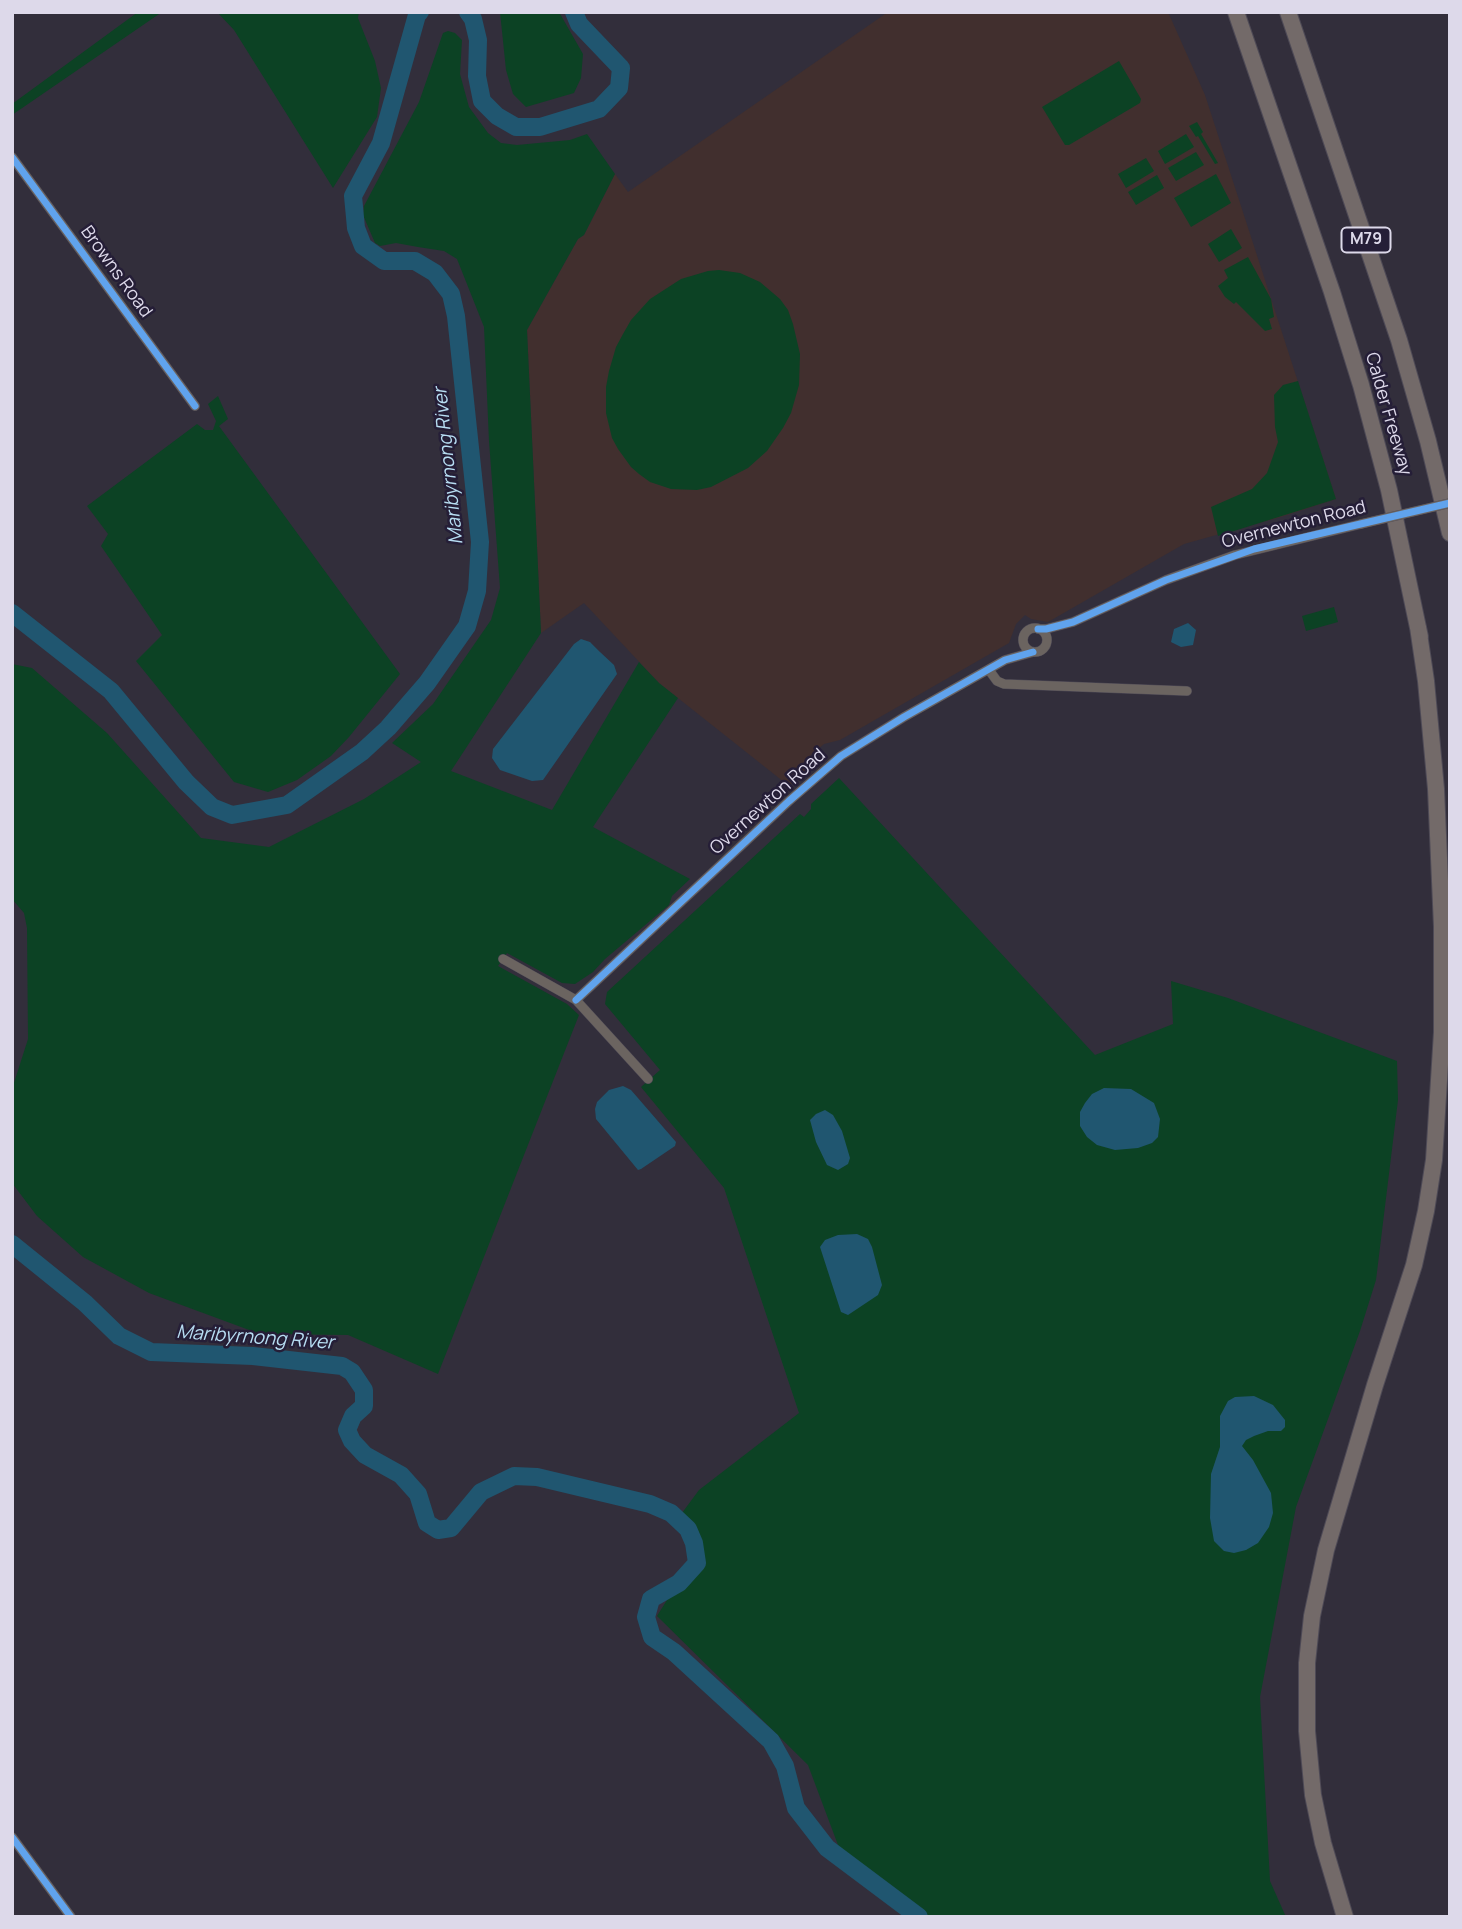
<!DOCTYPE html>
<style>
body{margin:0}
#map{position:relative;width:1462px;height:1929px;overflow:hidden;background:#322e3b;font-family:Manrope,sans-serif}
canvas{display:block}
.frame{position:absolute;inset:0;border:14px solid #ddd9ea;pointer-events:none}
</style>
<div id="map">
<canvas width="1462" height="1929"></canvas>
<div class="frame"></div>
</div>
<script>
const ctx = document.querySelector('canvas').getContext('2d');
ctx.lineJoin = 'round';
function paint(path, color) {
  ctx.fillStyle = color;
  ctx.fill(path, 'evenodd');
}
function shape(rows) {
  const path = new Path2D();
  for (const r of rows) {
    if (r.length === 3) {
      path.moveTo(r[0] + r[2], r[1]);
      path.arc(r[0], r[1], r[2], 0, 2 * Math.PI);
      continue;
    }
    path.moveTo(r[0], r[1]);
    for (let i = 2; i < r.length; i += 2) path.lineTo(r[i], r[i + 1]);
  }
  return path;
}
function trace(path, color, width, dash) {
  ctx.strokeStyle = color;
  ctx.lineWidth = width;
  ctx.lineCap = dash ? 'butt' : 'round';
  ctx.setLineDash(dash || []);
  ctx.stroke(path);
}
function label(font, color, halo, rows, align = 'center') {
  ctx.font = font + ' Manrope,sans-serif';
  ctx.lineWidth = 5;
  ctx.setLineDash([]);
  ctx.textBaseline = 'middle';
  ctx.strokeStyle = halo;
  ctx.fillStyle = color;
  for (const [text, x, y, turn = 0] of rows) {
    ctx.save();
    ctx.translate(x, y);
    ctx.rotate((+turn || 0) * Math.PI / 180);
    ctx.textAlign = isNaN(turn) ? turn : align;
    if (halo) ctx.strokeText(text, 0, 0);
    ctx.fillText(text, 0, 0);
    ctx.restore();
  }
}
paint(shape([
 [888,12,1168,12,1205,95,1336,499,1281,517,1184,544,1048,622,1031,619,1025,615,1016,624,1009,643,840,740,824,744,811,755,812,764,789,786,659,683,584,603,541,633,527,330,578,239,584,235,615,174,628,192]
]), '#412f2e');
paint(shape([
 [138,12,162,12,12,115,12,104],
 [217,12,359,12,358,18,375,61,381,88,377,117,333,188,234,30],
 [500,12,559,12,583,54,581,78,574,93,526,107,513,94,506,70],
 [448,31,455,33,462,40,460,74,469,107,488,133,501,143,517,145,570,140,587,134,615,174,584,235,578,239,527,330,541,633,451,771,552,810,639,662,659,683,678,698,593,827,690,879,672,896,669,905,605,959,593,972,575,984,562,983,507,953,498,966,567,1004,579,1015,438,1374,348,1335,260,1334,149,1293,83,1257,37,1216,12,1183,12,1089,28,1039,27,928,24,913,12,899,12,664,32,668,107,733,201,838,269,847,364,799,421,762,392,743,433,704,491,620,500,588,489,441,484,327,457,259,444,251,418,247,396,243,380,246,375,243,363,215,364,206,419,102,443,33],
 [1119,61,1141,99,1140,103,1069,145,1065,145,1042,107],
 [1197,122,1203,132,1201,134,1218,163,1215,164,1198,136,1196,137,1189,126],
 [1186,134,1194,147,1165,164,1158,151],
 [1196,152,1204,165,1176,181,1168,168],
 [1146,158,1154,171,1126,188,1118,174],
 [1216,174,1231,203,1191,227,1174,198],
 [1157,175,1164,188,1136,205,1128,192],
 [1231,229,1242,248,1219,262,1208,244],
 [1248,257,1271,299,1274,317,1269,319,1272,329,1265,331,1236,302,1234,304,1225,297,1218,286,1228,278,1224,270],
 [719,270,740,273,760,282,780,299,788,310,793,324,800,354,799,385,791,413,783,428,767,451,748,468,711,487,697,490,671,489,650,482,639,474,631,467,618,449,612,438,606,413,606,387,609,371,616,347,623,334,631,320,650,299,681,279,708,271],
 [1298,381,1336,499,1218,536,1211,507,1252,489,1267,473,1278,442,1275,427,1274,395,1283,385],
 [218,396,228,419,219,426,400,674,349,737,331,756,297,780,268,792,234,782,136,661,162,635,101,546,108,534,87,506,197,424,205,430,213,430,216,421,208,404],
 [1334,607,1338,622,1306,631,1302,616],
 [839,778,1095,1055,1173,1024,1171,981,1228,998,1397,1061,1398,1100,1376,1280,1360,1331,1296,1507,1260,1697,1270,1881,1286,1917,918,1917,841,1853,808,1765,657,1616,700,1547,690,1521,679,1517,699,1490,799,1413,724,1188,641,1087,660,1070,605,1004,607,992,800,814,804,817,811,809,811,804]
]), '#0c4224');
paint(shape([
 [1188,623,1196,630,1193,645,1181,647,1171,642,1174,629],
 [581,639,590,642,600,652,614,665,617,674,543,780,532,781,500,770,492,758,493,749,574,644],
 [623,1086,631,1090,676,1142,675,1146,641,1169,638,1170,596,1119,595,1109,597,1102,609,1090],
 [1104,1088,1131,1089,1154,1103,1160,1119,1158,1137,1152,1143,1138,1148,1115,1150,1097,1145,1087,1137,1080,1126,1080,1112,1085,1103,1092,1094],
 [825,1110,833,1115,842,1131,850,1158,848,1164,838,1170,827,1165,816,1142,810,1120,816,1114],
 [857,1234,868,1239,872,1247,882,1285,878,1295,848,1315,841,1312,820,1247,825,1240,838,1235],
 [1254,1396,1273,1405,1285,1420,1285,1427,1281,1431,1268,1431,1254,1436,1246,1440,1242,1446,1253,1460,1271,1493,1273,1513,1269,1527,1258,1543,1246,1550,1234,1553,1224,1551,1214,1541,1210,1518,1211,1474,1220,1447,1220,1416,1228,1401,1235,1397]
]), '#205670');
trace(shape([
 [468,12,473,19,478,40,477,76,482,101,497,116,516,127,540,127,599,109,619,88,621,68,579,24,574,12],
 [12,613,111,691,186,782,212,807,232,815,287,805,362,752,388,728,427,683,467,626,477,591,480,542,456,316,451,294,435,273,415,261,384,261,363,246,356,228,353,196,381,143,417,15,420,12],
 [12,1244,85,1303,119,1336,151,1352,253,1356,342,1366,352,1372,364,1390,364,1406,353,1416,347,1430,352,1441,365,1455,401,1475,418,1494,427,1523,438,1530,451,1528,481,1492,514,1476,537,1477,650,1504,671,1513,688,1529,694,1543,697,1563,679,1583,651,1599,646,1617,652,1637,674,1652,771,1741,785,1766,796,1808,827,1848,919,1917]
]), '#205670', 18);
const street = shape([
 [12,157,195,406],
 [1035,640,12],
 [1038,629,1046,629,1073,622,1166,580,1235,555,1361,524],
 [989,670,997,681,1004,684,1187,691],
 [503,959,576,1000,648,1079],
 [576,1000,789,801,841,756,904,717,1005,660,1033,652],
 [12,1837,71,1917]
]);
const highway = shape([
 [1236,12,1332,292,1361,385,1389,490,1420,637],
 [1288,12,1399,340,1428,441,1450,533],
 [1345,1917,1323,1843,1313,1795,1307,1731,1307,1663,1312,1616,1326,1550,1375,1385,1414,1265,1426,1211,1434,1160,1442,1032,1442,927,1436,789,1426,681,1418,627]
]);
trace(street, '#4e4a56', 10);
trace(highway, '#4e4a56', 18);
trace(street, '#6b6460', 9);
trace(highway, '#736a69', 16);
const streetBridge = shape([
 [1361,524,1450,503]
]);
trace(streetBridge, '#4e4a56', 10, []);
trace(streetBridge, '#6b6460', 9);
trace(shape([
 [12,157,195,406],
 [1038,629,1046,629,1073,622,1166,580,1254,549,1450,503],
 [576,1000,789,801,841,756,904,717,1005,660,1033,652],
 [12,1837,71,1917]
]), '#60a3ed', 7);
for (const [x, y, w] of [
 [1366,240,49]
]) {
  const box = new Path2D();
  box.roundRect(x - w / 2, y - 12.5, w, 25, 5);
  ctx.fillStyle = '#251e37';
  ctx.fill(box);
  trace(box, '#ddd9ea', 2);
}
label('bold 16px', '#ddd9ea', null, [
 ["M79",1366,240]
]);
label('18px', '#ddd9ea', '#251e37', [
 ["Browns Road",116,272,54],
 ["Calder Freeway",1388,414,74],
 ["Overnewton Road",1294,525,-14],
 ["Overnewton Road",768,802,-42]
]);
label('italic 19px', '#b7ddf2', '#251e37', [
 ["Maribyrnong River",449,466,-96],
 ["Maribyrnong River",255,1338,4]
]);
</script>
